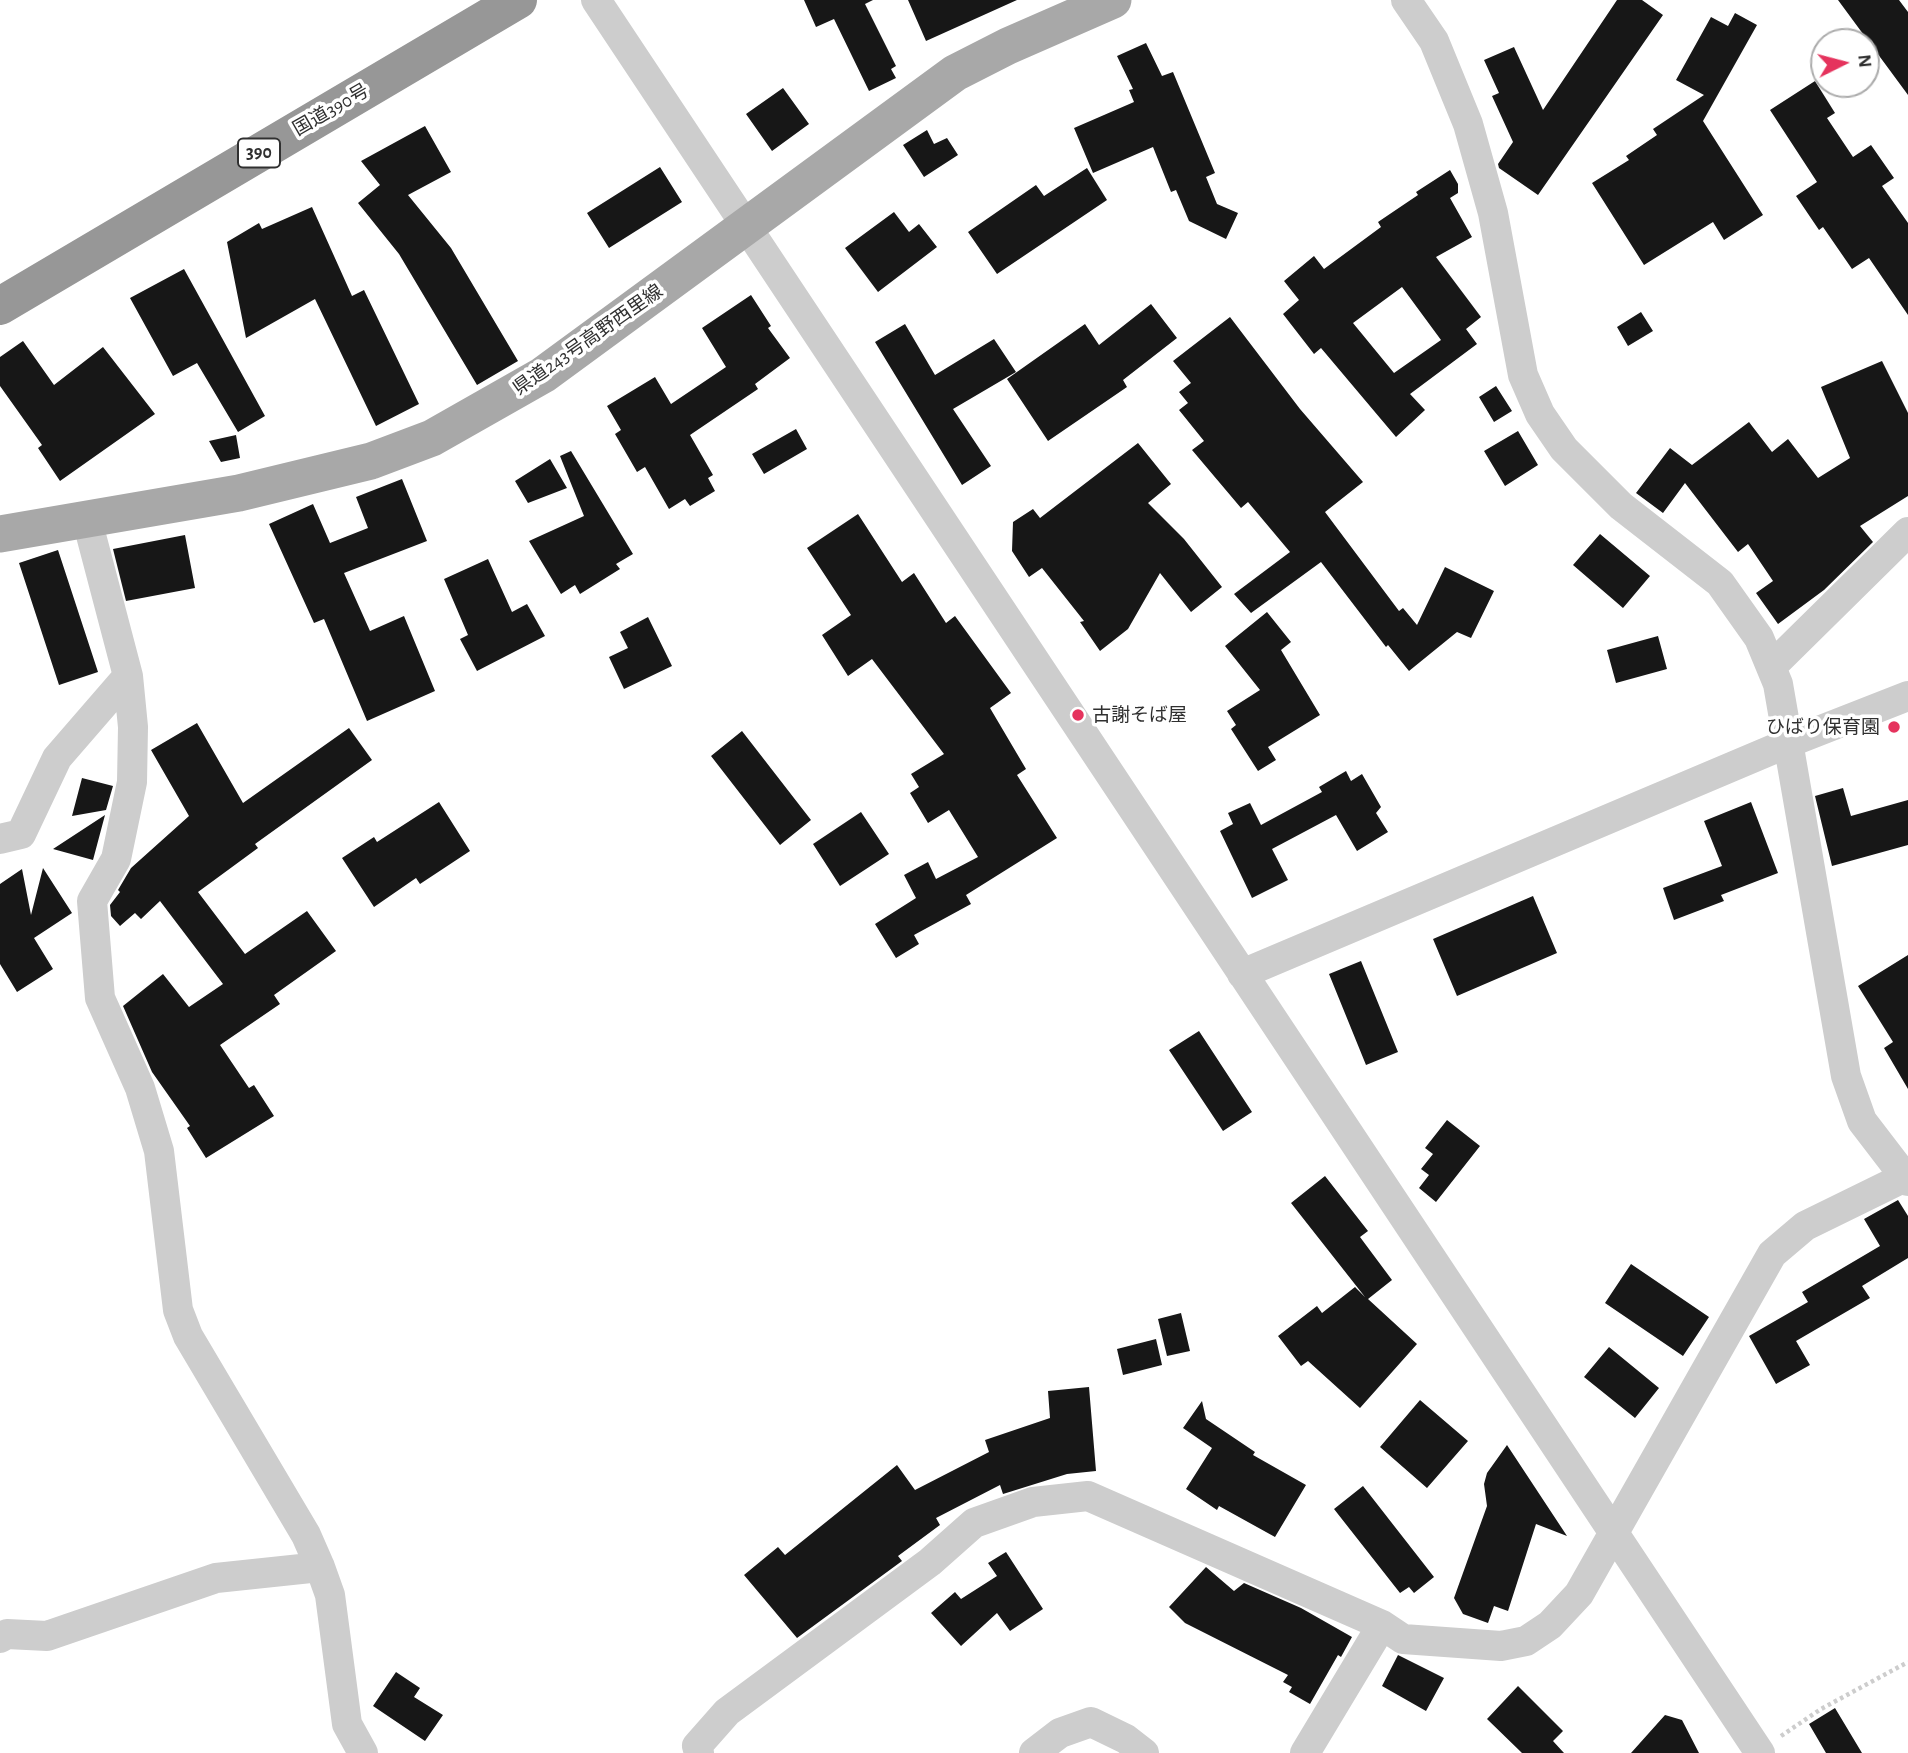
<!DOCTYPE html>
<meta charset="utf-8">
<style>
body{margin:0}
#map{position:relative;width:1908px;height:1753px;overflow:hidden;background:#fff;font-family:"Alegreya Sans",sans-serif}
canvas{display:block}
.north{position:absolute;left:1810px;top:28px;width:70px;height:70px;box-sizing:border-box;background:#fff;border:2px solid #acacac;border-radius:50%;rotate:84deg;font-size:19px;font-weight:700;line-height:28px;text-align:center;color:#303030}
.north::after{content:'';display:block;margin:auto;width:24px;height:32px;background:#e5335d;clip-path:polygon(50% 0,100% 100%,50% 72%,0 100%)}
</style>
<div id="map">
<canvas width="1908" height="1753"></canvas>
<div class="north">N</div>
</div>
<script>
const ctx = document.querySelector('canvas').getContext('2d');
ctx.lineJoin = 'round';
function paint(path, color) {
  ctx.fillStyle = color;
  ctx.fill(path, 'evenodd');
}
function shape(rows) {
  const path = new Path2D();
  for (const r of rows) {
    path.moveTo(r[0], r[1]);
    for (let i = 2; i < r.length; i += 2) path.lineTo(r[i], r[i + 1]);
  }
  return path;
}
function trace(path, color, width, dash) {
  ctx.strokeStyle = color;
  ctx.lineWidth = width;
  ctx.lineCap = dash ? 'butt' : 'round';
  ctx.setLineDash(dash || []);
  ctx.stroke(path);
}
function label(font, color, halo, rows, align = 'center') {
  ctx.font = font + ' "Alegreya Sans","Noto Sans JP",sans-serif';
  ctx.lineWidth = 7;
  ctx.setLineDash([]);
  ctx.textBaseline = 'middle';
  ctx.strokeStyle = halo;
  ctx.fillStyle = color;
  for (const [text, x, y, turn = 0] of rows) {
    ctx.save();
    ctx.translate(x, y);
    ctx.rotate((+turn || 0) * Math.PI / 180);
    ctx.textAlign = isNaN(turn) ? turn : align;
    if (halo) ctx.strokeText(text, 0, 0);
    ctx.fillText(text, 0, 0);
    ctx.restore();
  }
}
paint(shape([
 [804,0,873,0,865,4,896,66,891,69,896,78,869,91,834,19,816,27],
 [908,0,1017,0,926,41],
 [1617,0,1642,0,1663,15,1538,195,1499,168,1498,164,1513,142,1492,96,1499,93,1484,60,1514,47,1543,110],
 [1838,0,1899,0,1908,12,1908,95],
 [1735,13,1757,25,1703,121,1763,215,1724,240,1713,222,1644,265,1592,183,1629,160,1626,156,1657,135,1653,129,1704,95,1676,80,1711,17,1728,26],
 [1146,43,1162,76,1173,72,1215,173,1206,177,1217,204,1238,213,1226,239,1189,221,1176,190,1171,192,1153,147,1093,173,1074,128,1134,102,1129,90,1133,89,1117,56],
 [1815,81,1835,113,1827,118,1853,157,1871,145,1894,178,1882,186,1908,223,1908,315,1869,258,1852,269,1823,227,1819,230,1796,196,1817,182,1770,110],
 [783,88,809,124,772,151,746,114],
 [425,126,451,172,408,195,451,248,518,361,477,385,399,254,358,203,380,185,361,161],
 [927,130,934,144,947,138,958,155,924,177,903,145],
 [660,167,682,202,609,248,587,213],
 [1087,168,1107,200,997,274,968,232,1036,185,1044,196],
 [1450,170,1458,184,1458,193,1450,198,1472,237,1436,257,1481,317,1466,329,1477,344,1410,394,1425,410,1396,437,1321,348,1314,354,1283,314,1299,300,1284,281,1314,256,1324,269,1381,227,1378,222,1418,195,1416,192],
 [1402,287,1441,340,1394,373,1353,323],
 [312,207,352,296,364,290,419,404,376,426,315,299,246,338,227,242,259,223,262,229],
 [894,212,909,232,919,224,937,247,878,292,845,248],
 [184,269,265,416,238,432,197,363,173,376,130,298],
 [751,295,771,326,768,328,790,358,755,384,758,389,690,435,713,475,708,478,715,491,690,506,685,499,669,509,645,467,637,472,615,434,621,430,607,406,655,377,671,404,726,367,702,328],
 [1151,304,1177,338,1123,380,1127,387,1048,441,1007,379,1085,324,1099,345],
 [1641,312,1653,331,1628,346,1617,327],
 [1230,317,1300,409,1363,482,1325,512,1399,611,1403,608,1417,625,1445,567,1494,591,1471,638,1457,632,1409,671,1388,645,1386,647,1321,562,1251,613,1234,594,1290,552,1248,502,1241,508,1192,450,1204,441,1179,410,1188,403,1179,392,1191,383,1173,361],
 [905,324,935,375,994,339,1016,372,953,409,991,466,962,485,875,342],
 [23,341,54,385,103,347,155,414,60,481,38,448,42,445,0,386,0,357],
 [1882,361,1908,413,1908,496,1860,526,1873,542,1824,590,1778,624,1756,593,1773,581,1748,544,1738,552,1685,483,1663,513,1636,493,1670,448,1692,465,1749,422,1772,452,1788,439,1818,478,1850,458,1821,387],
 [1496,386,1512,411,1494,422,1479,397],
 [796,429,807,449,764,474,752,454],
 [1518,431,1538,465,1505,486,1484,451],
 [236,435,240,458,221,462,209,441],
 [1138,443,1171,484,1148,503,1184,539,1222,587,1191,612,1160,573,1128,629,1100,651,1080,622,1084,621,1042,568,1029,577,1012,551,1013,522,1033,509,1040,518],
 [571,451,633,554,616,564,620,569,580,594,575,585,561,594,529,541,584,516,560,456],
 [550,459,567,488,528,503,515,481],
 [402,479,427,541,344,573,370,631,404,616,435,691,367,721,324,619,314,623,269,524,313,504,330,543,368,528,356,497],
 [858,514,902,582,914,573,946,623,955,616,1011,693,990,708,1026,769,1017,775,1057,838,966,895,971,904,914,935,919,944,896,958,875,924,916,898,904,875,928,862,936,879,978,857,949,810,928,823,910,793,919,787,911,774,944,754,872,659,848,676,822,635,851,615,807,548],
 [1600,534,1650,576,1623,608,1573,565],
 [185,535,195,588,126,601,113,549],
 [58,550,98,672,59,685,19,563],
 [488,559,512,612,527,604,545,636,477,671,460,639,468,635,444,579],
 [1267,612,1291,642,1281,650,1320,715,1268,747,1276,760,1258,771,1231,729,1236,725,1227,711,1260,690,1225,646],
 [648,617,672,666,624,689,609,657,628,648,620,632],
 [1658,636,1667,669,1616,683,1607,650],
 [197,723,243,803,349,728,372,760,255,844,258,848,198,892,245,954,307,911,336,951,274,995,280,1004,220,1045,249,1088,254,1085,274,1116,206,1158,187,1128,190,1126,152,1072,123,1006,163,974,189,1007,223,984,160,901,141,919,135,913,120,926,111,916,110,905,120,892,118,890,131,868,189,816,151,750],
 [742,731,811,820,780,845,711,756],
 [1346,771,1351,781,1362,774,1381,807,1376,813,1388,832,1357,851,1336,815,1272,849,1288,880,1252,898,1220,831,1233,824,1228,813,1250,803,1261,825,1322,792,1319,787],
 [82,778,113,786,106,810,72,816],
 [1843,788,1851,816,1908,800,1908,845,1832,866,1815,796],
 [439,802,470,851,420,884,416,878,374,907,342,858,374,837,377,842],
 [1751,802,1778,873,1721,895,1724,901,1674,920,1663,888,1722,866,1704,821],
 [861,812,889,854,840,886,813,844],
 [105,815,93,860,53,849],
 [43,868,72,913,34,938,53,969,17,992,0,964,0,884,22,869,31,915],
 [1533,896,1557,953,1457,996,1433,939],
 [1908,955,1908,1089,1884,1048,1893,1042,1858,986],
 [1361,961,1398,1052,1366,1065,1329,974],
 [1199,1031,1252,1112,1223,1131,1169,1050],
 [1447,1120,1480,1146,1436,1202,1419,1188,1429,1175,1421,1169,1433,1154,1425,1148],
 [1325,1176,1368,1231,1360,1237,1392,1280,1368,1299,1417,1344,1360,1408,1308,1361,1301,1366,1278,1336,1317,1306,1322,1313,1355,1287,1365,1297,1291,1203],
 [1898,1200,1908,1216,1908,1258,1862,1286,1870,1298,1796,1341,1810,1365,1776,1384,1749,1336,1808,1302,1802,1292,1880,1246,1864,1219],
 [1631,1264,1709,1317,1683,1356,1605,1303],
 [1181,1313,1190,1351,1167,1356,1158,1319],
 [1156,1339,1162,1365,1123,1375,1117,1349],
 [1609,1347,1659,1388,1635,1418,1584,1377],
 [1089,1387,1096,1471,1067,1474,1003,1494,1000,1485,936,1518,940,1525,898,1556,902,1561,797,1638,744,1575,778,1547,785,1555,897,1465,915,1490,989,1452,985,1440,1050,1418,1048,1391],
 [1420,1400,1468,1441,1427,1488,1380,1447],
 [1202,1401,1206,1419,1255,1452,1253,1455,1306,1485,1275,1537,1219,1506,1217,1510,1186,1489,1212,1448,1183,1428],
 [1507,1445,1567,1536,1536,1524,1508,1611,1494,1606,1488,1623,1463,1614,1454,1598,1487,1506,1484,1484,1487,1473],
 [1363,1486,1434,1577,1414,1593,1409,1587,1400,1593,1334,1509],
 [1006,1552,1043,1609,1010,1631,997,1613,961,1646,931,1613,955,1592,961,1599,997,1576,988,1563],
 [1206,1567,1234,1591,1244,1583,1301,1608,1352,1637,1341,1657,1338,1655,1310,1704,1289,1692,1292,1687,1283,1682,1288,1675,1185,1623,1169,1607],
 [1398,1655,1444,1678,1426,1711,1382,1686],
 [396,1672,420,1688,414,1697,443,1715,425,1741,373,1706],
 [1518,1686,1563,1731,1553,1741,1564,1753,1522,1753,1487,1719],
 [1835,1708,1862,1753,1826,1753,1809,1724],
 [1665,1715,1682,1720,1699,1753,1631,1753]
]), '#171717');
trace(shape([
 [1781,1736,1821,1709,1908,1662]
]), '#cdcdcd', 4.5, [3.5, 3.5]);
trace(shape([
 [596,0,1760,1753],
 [1406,0,1434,41,1468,124,1493,213,1523,375,1540,414,1564,449,1621,506,1720,583,1759,638,1778,684,1846,1076,1862,1121,1908,1181],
 [87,520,128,676,133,727,132,782,116,859,92,901,100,998,140,1088,159,1151,178,1310,188,1336,306,1535,320,1567,330,1595,347,1724,363,1753],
 [1771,667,1908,532],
 [0,839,21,834,57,758,128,676],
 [1242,974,1788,743,1908,696],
 [0,1638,7,1634,47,1636,216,1578,320,1567],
 [699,1753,697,1746,727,1712,930,1562,974,1523,1033,1502,1088,1496,1382,1625,1403,1639,1501,1646,1526,1641,1550,1625,1579,1594,1772,1254,1805,1226,1905,1177],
 [1034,1753,1060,1733,1091,1722,1126,1739,1144,1753],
 [1305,1753,1382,1625]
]), '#cdcdcd', 30);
trace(shape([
 [0,534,239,493,371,461,432,438,543,375,955,73,1008,46,1113,0]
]), '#a8a8a8', 37);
trace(shape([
 [0,306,518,0]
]), '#979797', 38);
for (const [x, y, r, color] of [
 [1078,715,7,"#e5335d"],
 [1894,727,7,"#e5335d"]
]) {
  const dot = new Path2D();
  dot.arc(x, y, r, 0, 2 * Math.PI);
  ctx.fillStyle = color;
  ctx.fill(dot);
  trace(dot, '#fff', 2.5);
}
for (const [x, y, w] of [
 [259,153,42]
]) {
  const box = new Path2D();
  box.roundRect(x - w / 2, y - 14.5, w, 29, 5);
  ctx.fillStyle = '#fff';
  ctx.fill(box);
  trace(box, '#303030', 2);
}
label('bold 18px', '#303030', null, [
 ["390",259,153]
]);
label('19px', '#303030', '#fff', [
 ["国道390号",331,110,-30],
 ["県道243号高野西里線",588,340,-35]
]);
label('19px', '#303030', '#fff', [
 ["古謝そば屋",1092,715],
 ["ひばり保育園",1880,727,"right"]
], 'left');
</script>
